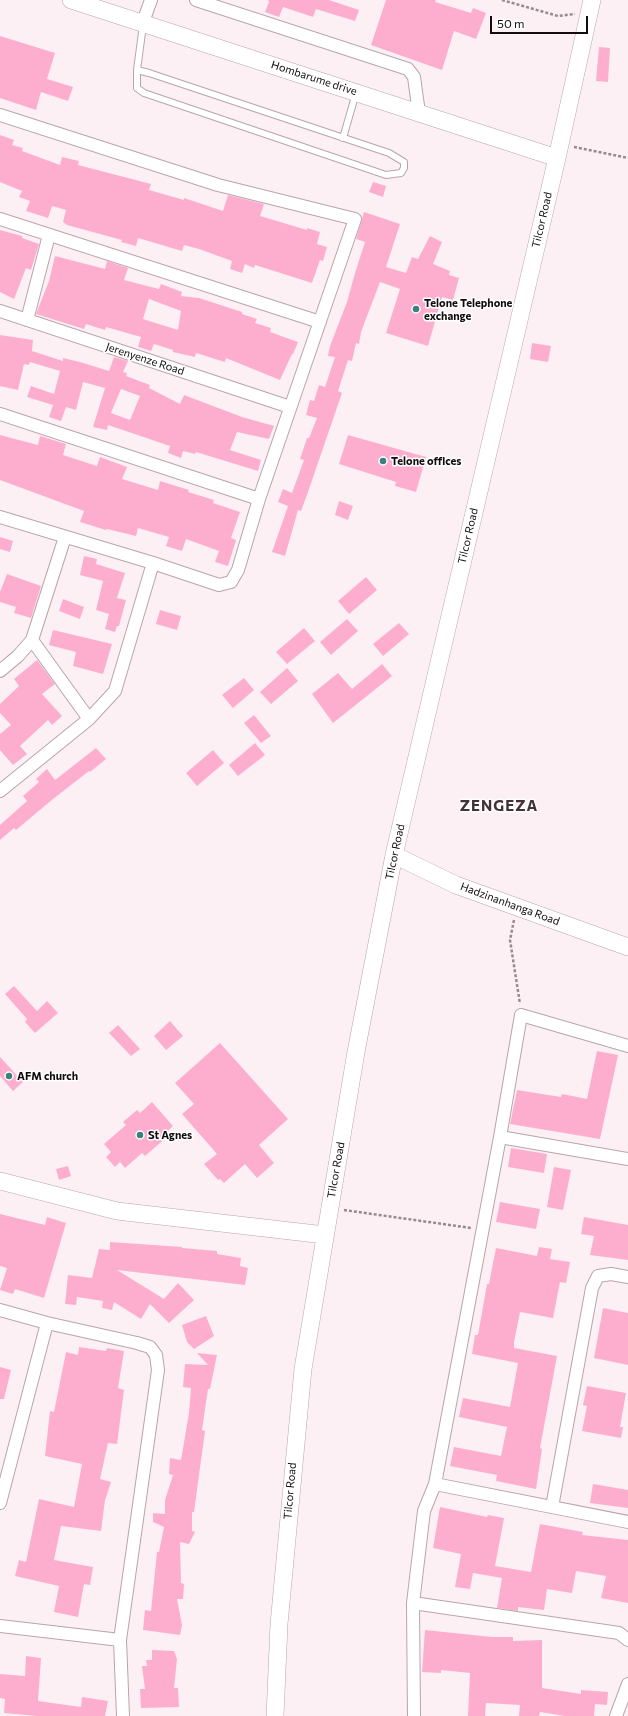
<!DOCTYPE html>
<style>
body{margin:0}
#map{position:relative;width:628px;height:1716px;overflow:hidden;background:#fdf0f5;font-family:Commissioner,sans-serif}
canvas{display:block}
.scale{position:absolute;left:490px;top:16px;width:98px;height:18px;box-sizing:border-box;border:2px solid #120c0e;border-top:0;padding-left:5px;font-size:12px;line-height:14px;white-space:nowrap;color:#120c0e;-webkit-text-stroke:3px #fff;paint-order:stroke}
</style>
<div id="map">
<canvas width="628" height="1716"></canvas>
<div class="scale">50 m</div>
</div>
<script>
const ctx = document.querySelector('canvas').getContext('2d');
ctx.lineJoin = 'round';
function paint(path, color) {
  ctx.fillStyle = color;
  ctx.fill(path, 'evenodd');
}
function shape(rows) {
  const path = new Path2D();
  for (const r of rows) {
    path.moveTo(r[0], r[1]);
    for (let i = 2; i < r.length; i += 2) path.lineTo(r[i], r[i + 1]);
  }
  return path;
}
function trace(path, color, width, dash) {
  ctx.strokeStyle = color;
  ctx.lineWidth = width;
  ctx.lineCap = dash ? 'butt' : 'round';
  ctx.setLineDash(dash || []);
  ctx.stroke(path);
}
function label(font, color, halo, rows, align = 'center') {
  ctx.font = font + ' Commissioner,sans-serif';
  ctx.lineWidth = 3;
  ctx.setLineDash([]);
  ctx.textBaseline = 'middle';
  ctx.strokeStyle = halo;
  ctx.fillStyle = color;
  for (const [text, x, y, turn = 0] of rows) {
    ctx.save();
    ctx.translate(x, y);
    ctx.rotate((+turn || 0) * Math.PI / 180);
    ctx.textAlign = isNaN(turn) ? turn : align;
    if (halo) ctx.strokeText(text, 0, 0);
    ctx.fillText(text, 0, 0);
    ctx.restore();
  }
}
paint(shape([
 [268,0,329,0,359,10,355,21,316,9,313,17,283,7,279,17,265,12,269,2],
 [386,0,436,0,435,2,471,13,473,8,486,13,476,39,454,31,442,70,371,45],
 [0,36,55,53,47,79,73,87,68,101,41,92,36,110,0,98],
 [599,47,610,48,608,82,596,81],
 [0,135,14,140,12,145,23,148,22,151,60,165,62,157,79,161,78,165,151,184,149,190,184,200,184,198,223,211,228,195,264,204,260,216,307,230,307,228,320,232,317,244,327,247,323,261,320,260,312,283,255,265,254,268,245,264,242,273,230,269,232,261,199,249,184,245,182,251,138,238,136,246,121,242,122,240,67,225,63,222,66,210,52,206,48,218,26,211,30,201,19,197,22,191,0,182],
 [373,182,386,186,383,197,369,192],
 [364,212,400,224,386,267,406,273,412,257,418,259,430,236,442,242,433,264,450,271,449,275,459,278,453,300,442,297,428,346,386,333,400,289,380,282,361,332,359,344,356,343,352,361,348,360,338,391,342,393,308,492,301,511,298,510,285,556,272,552,288,506,278,502,283,489,292,493,304,460,300,459,307,438,309,438,317,418,306,415,310,400,314,401,319,385,325,387,335,357,328,356,330,346,347,302,355,273,365,242,356,239],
 [0,230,22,236,22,238,39,244,31,270,26,268,14,299,0,292],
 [55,256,105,269,107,261,128,268,124,280,159,289,161,284,182,292,181,296,199,298,242,312,242,314,257,319,255,323,271,328,270,332,298,342,293,354,292,354,280,380,226,358,225,362,196,353,195,357,173,352,173,350,154,344,151,351,138,347,141,337,106,327,105,330,86,324,84,329,36,314,49,281],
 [149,299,181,311,178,330,143,319],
 [0,335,33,340,32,351,63,361,63,358,80,362,109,371,114,357,128,361,123,372,127,373,126,376,150,385,149,388,180,404,184,395,242,417,274,426,269,439,237,432,230,450,261,460,258,471,196,452,195,454,183,451,181,458,168,453,170,446,108,425,107,430,93,427,105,388,83,382,76,410,66,407,61,421,49,417,53,405,27,397,31,386,54,394,60,371,30,362,29,365,24,364,18,390,0,386],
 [121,389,140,396,130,420,111,413],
 [532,343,551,346,548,362,530,359],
 [0,435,38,445,40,436,66,444,63,455,97,466,100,457,127,467,122,479,158,490,160,481,189,490,188,492,214,500,213,503,240,512,231,538,236,540,228,566,215,562,219,551,186,539,182,551,166,546,169,537,138,528,136,536,107,529,106,530,80,522,84,511,0,480],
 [348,435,426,457,416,492,395,486,396,482,339,464],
 [339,501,353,506,348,520,335,515],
 [0,537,13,541,10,552,0,549],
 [84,556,97,559,96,564,125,573,117,598,126,600,119,626,117,626,115,632,105,629,109,614,96,610,103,581,80,575],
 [7,574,41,586,31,618,14,613,16,607,0,602,0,592],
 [366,577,377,590,349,614,338,601],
 [63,599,84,607,80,619,59,611],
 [160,610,181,616,177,630,156,624],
 [347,619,358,631,331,655,320,642],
 [399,623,409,634,383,656,373,644],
 [304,628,315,641,287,664,276,652],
 [53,630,112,644,103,674,73,666,76,652,49,645],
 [37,660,55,684,42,694,62,716,52,725,48,720,20,746,27,754,13,765,0,750,0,734,11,725,0,713,0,704,19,686,14,679],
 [382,664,392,676,333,723,312,694,338,673,352,689],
 [287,668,298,681,271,704,260,692],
 [244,678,254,690,233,708,222,695],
 [254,715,271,736,261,743,244,723],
 [255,743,265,755,238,776,229,765],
 [96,748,106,759,90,772,89,771,53,799,16,830,14,828,0,840,0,825,27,801,23,796,39,782,36,779,47,769,55,780],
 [213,750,224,763,197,786,186,773],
 [14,986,37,1011,47,1001,58,1013,35,1033,25,1022,27,1019,5,994],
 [170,1021,183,1036,166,1050,154,1036],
 [118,1025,140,1049,131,1056,109,1033],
 [220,1043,288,1119,259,1145,274,1163,257,1178,245,1164,224,1183,220,1179,218,1180,204,1164,217,1154,182,1114,194,1104,175,1083],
 [597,1051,618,1055,600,1139,510,1124,517,1090,561,1097,562,1094,587,1099],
 [0,1057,23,1082,13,1091,0,1076],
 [152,1102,173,1126,165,1134,167,1137,145,1156,142,1153,125,1168,120,1162,115,1167,106,1157,111,1152,104,1144,126,1125,123,1122,137,1110,140,1113],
 [511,1148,547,1154,544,1173,508,1167],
 [68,1166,71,1176,59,1180,56,1169],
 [554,1167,571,1170,563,1210,547,1207],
 [500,1202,540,1209,536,1229,496,1222],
 [0,1214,45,1225,47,1217,66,1223,44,1298,15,1289,13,1294,0,1290,7,1268,0,1266],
 [584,1217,628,1225,628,1260,590,1255,594,1236,581,1234],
 [110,1242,182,1247,182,1248,217,1251,217,1254,241,1258,240,1266,248,1268,245,1285,117,1270,164,1299,178,1283,194,1300,169,1323,150,1304,141,1319,114,1302,112,1310,102,1308,103,1301,77,1297,76,1305,65,1304,68,1275,92,1278,99,1249,110,1250],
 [539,1247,552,1249,550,1259,570,1262,566,1283,560,1282,553,1318,520,1312,514,1342,514,1348,557,1356,540,1448,542,1449,536,1489,496,1481,497,1475,450,1466,454,1447,501,1456,507,1427,459,1417,463,1398,510,1407,518,1363,472,1354,475,1335,478,1335,487,1284,489,1284,496,1248,537,1256],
 [603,1308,628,1313,628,1365,594,1358],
 [206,1316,214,1336,194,1349,187,1342,182,1325],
 [79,1347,106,1351,107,1348,124,1351,118,1388,124,1390,117,1444,108,1443,100,1479,111,1482,105,1500,101,1531,61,1526,54,1560,93,1567,90,1585,84,1584,78,1617,54,1612,59,1586,15,1576,19,1560,26,1562,39,1499,74,1507,82,1464,45,1456,50,1411,54,1412,66,1352,78,1355],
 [197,1353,217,1355,210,1389,208,1389,202,1430,205,1431,194,1512,192,1512,192,1531,195,1532,189,1544,180,1542,181,1583,184,1584,183,1599,177,1599,182,1625,180,1635,143,1630,145,1610,151,1611,157,1552,159,1552,164,1527,153,1522,153,1513,165,1514,165,1500,173,1475,169,1474,170,1458,181,1460,189,1413,191,1388,183,1387,185,1364,208,1365],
 [0,1367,11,1370,4,1399,0,1399],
 [587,1386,626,1393,620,1427,623,1427,621,1438,582,1431,587,1406,583,1405],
 [593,1484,628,1490,628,1508,590,1503],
 [440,1507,487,1517,488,1515,504,1518,495,1566,531,1572,540,1524,583,1532,582,1535,628,1540,628,1603,601,1598,606,1576,576,1571,572,1593,547,1589,544,1610,518,1607,518,1611,497,1608,502,1578,473,1573,470,1589,455,1587,461,1554,433,1548],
 [425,1630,492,1637,513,1637,513,1641,542,1640,542,1688,581,1694,581,1690,608,1692,607,1705,595,1704,594,1716,565,1716,540,1712,539,1716,519,1716,520,1705,486,1703,485,1716,468,1716,470,1673,441,1670,441,1673,422,1672],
 [152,1650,174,1651,177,1659,174,1688,178,1688,179,1707,141,1708,140,1689,145,1689,142,1666,147,1666,146,1660,152,1660],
 [26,1656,41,1658,38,1701,81,1707,82,1697,108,1701,105,1716,37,1716,4,1713,5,1699,0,1698,0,1674,25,1676]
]), '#fdaecf');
const lane = shape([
 [137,70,149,73,389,153,404,162,404,168,401,173,386,175,144,93,137,88,137,70],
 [137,70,143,25],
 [343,138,356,93]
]);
const street = shape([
 [196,0,408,69,414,77,419,113],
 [143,22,151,0],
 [0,115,218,185,355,219,259,499,238,570,231,582,219,585,153,563,0,517],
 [0,219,320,322],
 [0,311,290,407],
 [27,320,49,235],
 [0,414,259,499],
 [32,640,89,719],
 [0,671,18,656,32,640,65,537],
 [0,791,89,719,115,691,153,563],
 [500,1137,628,1159],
 [0,1310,47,1323,137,1343,150,1347,156,1355,158,1370,120,1640,123,1716],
 [435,1484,628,1522],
 [0,1503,47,1323],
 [552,1507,592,1288,598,1276,611,1274,628,1277],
 [413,1603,619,1633,628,1640],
 [0,1626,120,1640],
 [414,1716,413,1603,424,1511,435,1484,500,1137,521,1015,628,1046],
 [616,1716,628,1684]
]);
const secondary = shape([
 [71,0,557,158],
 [394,855,456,885,628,947],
 [0,1181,117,1211,325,1235],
 [275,1716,279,1624,303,1369,356,1052,394,855,557,158,592,0]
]);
trace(lane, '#b8a5ac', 8);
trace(street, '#b8a5ac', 14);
trace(secondary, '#b8a5ac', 18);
trace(shape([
 [502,0,558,16,575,14],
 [574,147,628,158],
 [514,920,510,940,520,1004],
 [344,1210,471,1228]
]), '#958b8f', 2.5, [3, 2]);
trace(lane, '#fff', 6);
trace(street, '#fff', 12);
trace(secondary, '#fff', 17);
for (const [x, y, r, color] of [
 [416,309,4,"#39817d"],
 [383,461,4,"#39817d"],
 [9,1076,4,"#39817d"],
 [140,1135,4,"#39817d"]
]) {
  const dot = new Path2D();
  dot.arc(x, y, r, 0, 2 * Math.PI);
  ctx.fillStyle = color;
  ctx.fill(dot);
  trace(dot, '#fff', 1.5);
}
label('11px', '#120c0e', '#fff', [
 ["Hombarume drive",314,78,18],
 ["Tilcor Road",542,220,-77],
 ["Jerenyenze Road",145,359,18],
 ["Tilcor Road",468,536,-77],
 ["Tilcor Road",395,852,-78],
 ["Hadzinanhanga Road",510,904,20],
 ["Tilcor Road",336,1170,-80],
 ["Tilcor Road",290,1491,-85]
]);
label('bold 11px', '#120c0e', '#fff', [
 ["Telone Telephone",424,303],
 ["exchange",424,316],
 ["Telone offices",391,461],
 ["AFM church",17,1076],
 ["St Agnes",148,1135]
], 'left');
ctx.letterSpacing = '1px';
label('bold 15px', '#413238', '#fff', [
 ["ZENGEZA",499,806]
]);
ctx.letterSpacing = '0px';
</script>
